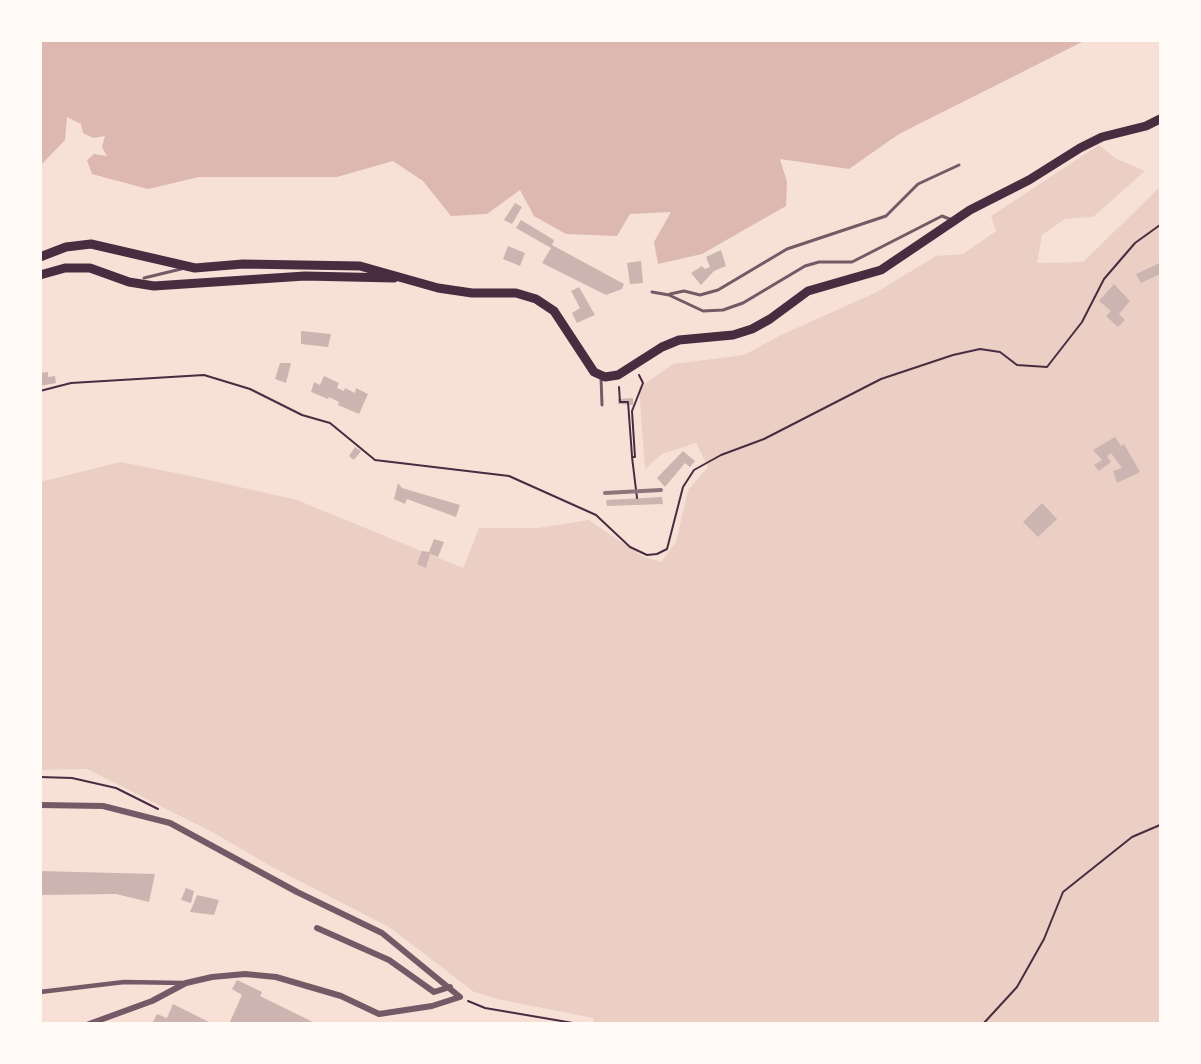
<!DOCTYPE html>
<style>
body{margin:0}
#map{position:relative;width:1201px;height:1064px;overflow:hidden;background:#f7e1d7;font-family:"Varela Round",sans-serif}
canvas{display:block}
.frame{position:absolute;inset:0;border:42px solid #fffaf5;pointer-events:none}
</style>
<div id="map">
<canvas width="1201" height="1064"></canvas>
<div class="frame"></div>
</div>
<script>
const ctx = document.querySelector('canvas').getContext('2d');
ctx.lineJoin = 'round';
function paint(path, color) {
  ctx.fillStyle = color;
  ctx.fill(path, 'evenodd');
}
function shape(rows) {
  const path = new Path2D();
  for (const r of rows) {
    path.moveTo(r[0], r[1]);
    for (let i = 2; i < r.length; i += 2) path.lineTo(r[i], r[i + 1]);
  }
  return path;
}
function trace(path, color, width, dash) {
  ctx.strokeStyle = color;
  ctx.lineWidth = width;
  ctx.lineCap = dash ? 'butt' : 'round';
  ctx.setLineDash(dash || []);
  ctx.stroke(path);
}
paint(shape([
 [1099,145,1115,158,1145,171,1093,217,1065,219,1042,235,1037,263,1083,262,1160,187,1160,1023,594,1024,593,1018,497,999,474,992,389,927,272,867,214,833,87,769,41,770,40,482,120,462,200,478,297,500,463,568,479,528,537,528,589,520,642,556,661,562,676,542,688,490,708,467,696,443,662,454,645,469,639,388,673,364,744,355,781,335,877,292,936,256,963,254,996,231,991,216]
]), '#ebcfc5');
paint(shape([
 [41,40,1084,40,1084,41,899,134,849,169,780,159,787,182,786,206,702,254,658,264,654,242,671,212,630,214,617,236,566,234,534,216,520,190,487,214,451,216,423,181,393,161,337,177,199,177,148,189,92,174,87,160,94,154,107,156,102,147,105,136,93,138,83,133,81,124,67,117,65,140,41,165]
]), '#dcb8b0');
paint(shape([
 [515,203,522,207,512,224,504,220],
 [521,220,554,240,552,245,624,284,622,289,606,295,542,263,551,248,516,228],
 [508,246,525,253,520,266,503,259],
 [721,250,726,266,714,271,701,285,691,273,702,266,705,269,710,267,706,257],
 [641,261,643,283,630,284,627,263],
 [1160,263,1160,274,1141,283,1136,274],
 [1114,284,1130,301,1119,314,1125,320,1118,327,1106,316,1111,311,1099,301],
 [579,287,595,315,577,323,572,313,580,308,571,291],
 [301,331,331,334,328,347,301,344],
 [280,363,291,363,286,383,275,379],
 [48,372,48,377,55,376,56,383,40,386,40,373],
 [324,376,339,383,337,388,344,391,345,388,355,393,356,388,368,394,359,414,338,405,339,402,329,397,328,399,311,392,314,382,320,385],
 [633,398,633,405,618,404,618,399],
 [1115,437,1121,446,1124,444,1140,472,1117,483,1113,471,1122,468,1111,453,1107,456,1111,462,1099,471,1094,465,1102,460,1093,450],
 [355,447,361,451,354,460,349,456],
 [683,451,695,461,690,467,685,463,665,487,657,478],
 [398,483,402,488,460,505,456,517,407,499,405,504,394,499],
 [662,497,663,504,607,506,606,500],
 [1042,503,1057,519,1038,537,1023,522],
 [434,539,444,542,438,557,430,554,426,568,417,564,422,551,429,552],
 [40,871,155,874,149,902,116,894,40,895],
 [186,888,194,891,191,903,181,900],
 [197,895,219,900,214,915,190,912],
 [237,980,262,992,260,996,317,1024,229,1024,242,995,232,989],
 [173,1004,213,1024,152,1024,157,1014,167,1018]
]), '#ccb4b1');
trace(shape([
 [619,387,620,402,628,402,632,456],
 [40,391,71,383,204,375,250,389,302,415,330,423,375,460,509,476,596,515,630,547,647,555,657,554,667,549,683,487,694,470,721,455,764,439,881,379,953,355,980,349,1000,352,1017,365,1047,367,1082,322,1104,279,1135,243,1160,225],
 [637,498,632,457,635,457,632,411,643,383,639,375],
 [40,777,72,778,116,788,158,809],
 [468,1001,485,1008,579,1024],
 [983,1024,1017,987,1044,939,1063,892,1132,837,1160,825]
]), '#4a2c40', 2);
trace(shape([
 [144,278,181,269],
 [652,292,669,295,703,311,723,310,743,303,805,266,819,262,852,262,942,216,952,220],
 [670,294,684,291,700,295,718,290,787,249,886,216,918,184,959,165],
 [601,377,602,405]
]), '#755966', 3);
trace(shape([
 [40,992,124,982,184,983]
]), '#755966', 4.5);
trace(shape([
 [40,805,103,806,170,823,297,892,382,933,460,997,432,1006,379,1014,341,996,276,977,245,974,212,977,186,983,152,1001,89,1024],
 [317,928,389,960,434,992,450,987]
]), '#755966', 6);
trace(shape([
 [40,257,66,247,91,244,195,268,243,264,360,266,438,288,472,293,516,293,536,299,554,311,594,372,605,377,618,375,662,347,679,340,733,335,752,329,770,319,808,291,881,270,970,210,1029,180,1080,148,1102,137,1146,126,1160,119],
 [40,275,65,268,90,268,129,282,154,286,305,276,394,278]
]), '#4a2c40', 9);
trace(shape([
 [605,493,661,490]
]), '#8f747c', 4);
</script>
